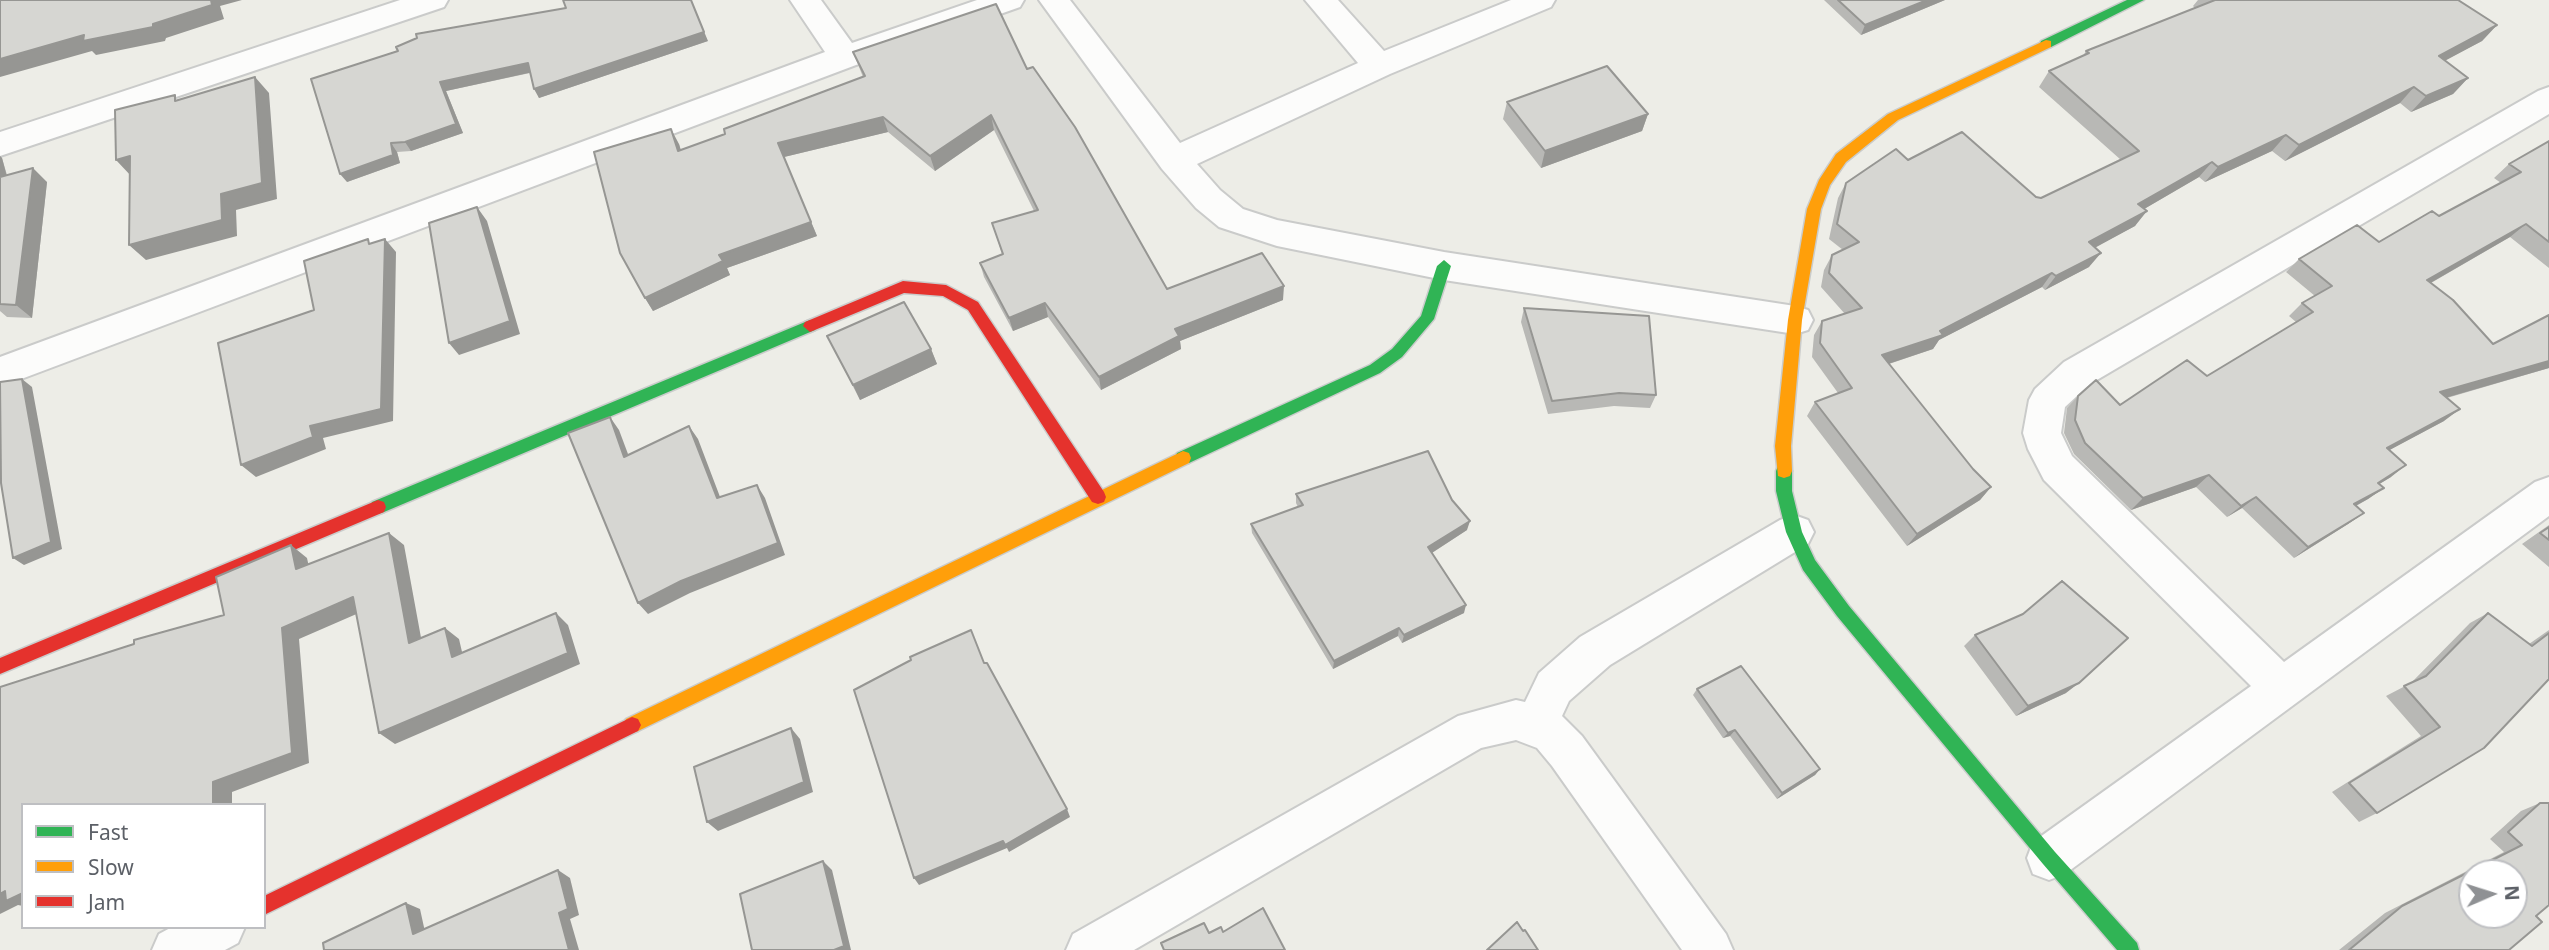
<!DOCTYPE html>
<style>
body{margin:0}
#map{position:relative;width:2549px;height:950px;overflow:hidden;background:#edede7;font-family:"Noto Sans",sans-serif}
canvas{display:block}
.legend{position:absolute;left:21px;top:803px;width:245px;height:126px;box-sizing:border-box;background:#fff;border:2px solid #bebfc2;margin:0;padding:9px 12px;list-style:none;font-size:21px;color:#5c6067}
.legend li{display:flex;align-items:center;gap:14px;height:35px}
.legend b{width:35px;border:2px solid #bebfc2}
.north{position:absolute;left:2458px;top:859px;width:70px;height:70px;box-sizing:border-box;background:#fff;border:2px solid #bebfc2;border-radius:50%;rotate:87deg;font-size:19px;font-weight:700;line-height:28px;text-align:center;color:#5c6067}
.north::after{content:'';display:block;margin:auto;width:24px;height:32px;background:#8f9194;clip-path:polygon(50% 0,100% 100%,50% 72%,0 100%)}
</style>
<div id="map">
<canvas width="2549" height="950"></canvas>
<ul class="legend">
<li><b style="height:9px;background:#30b455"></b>Fast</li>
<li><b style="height:9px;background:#ff9f0a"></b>Slow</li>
<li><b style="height:9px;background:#e5322d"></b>Jam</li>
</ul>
<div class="north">N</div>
</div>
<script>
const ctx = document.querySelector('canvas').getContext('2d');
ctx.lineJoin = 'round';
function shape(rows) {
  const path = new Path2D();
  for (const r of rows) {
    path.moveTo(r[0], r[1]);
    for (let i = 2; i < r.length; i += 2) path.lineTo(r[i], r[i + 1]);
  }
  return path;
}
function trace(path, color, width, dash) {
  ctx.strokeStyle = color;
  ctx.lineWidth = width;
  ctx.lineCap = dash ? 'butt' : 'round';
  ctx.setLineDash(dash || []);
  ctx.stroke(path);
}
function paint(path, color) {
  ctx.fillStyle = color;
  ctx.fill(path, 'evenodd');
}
const street = shape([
 [400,0,448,0,444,7,0,156,0,132,400,0],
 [790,0,821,0,852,43,977,0,1024,0,1020,7,856,65,0,387,0,357,825,52,790,0],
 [1039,0,1070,0,1180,143,1358,63,1305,0,1338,0,1384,51,1511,0,1555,0,1551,7,1390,74,1197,164,1220,190,1243,209,1277,220,1444,252,1795,306,1808,310,1813,320,1808,330,1795,334,1444,280,1277,246,1219,227,1196,208,1162,169,1039,0],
 [2549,87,2549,114,2090,384,2065,407,2061,433,2072,456,2284,662,2535,482,2549,477,2549,516,2065,874,2049,880,2033,874,2027,858,2033,842,2251,686,2044,480,2028,449,2023,433,2029,400,2035,389,2064,362,2538,91,2549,87],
 [1794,515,1808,520,1814,532,1808,544,1610,665,1569,701,1562,716,1582,736,1726,934,1733,950,1682,950,1552,766,1537,748,1516,740,1481,748,1134,950,1066,950,1073,934,1458,716,1516,700,1525,702,1539,673,1580,637,1780,520,1794,515],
 [172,927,245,927,238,943,225,950,152,950,159,934,172,927]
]);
const fast = shape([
 [2127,0,2144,0,2051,47,2041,47,2040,44,2041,41,2127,0],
 [1444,260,1451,266,1434,319,1402,357,1380,373,1189,463,1177,463,1175,458,1177,453,1370,365,1392,349,1421,316,1437,266,1444,260],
 [810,320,817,326,815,330,384,512,378,514,372,512,370,507,372,502,810,320],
 [1784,464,1790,466,1792,471,1792,491,1802,532,1815,560,1849,606,2055,852,2137,943,2139,950,2117,950,2043,864,1837,616,1803,570,1786,532,1776,491,1776,471,1778,466,1784,464]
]);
const slow = shape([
 [2046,40,2051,41,2051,47,1898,120,1846,162,1830,185,1821,209,1802,320,1791,446,1792,471,1790,476,1784,478,1778,476,1775,446,1788,320,1807,209,1819,180,1836,154,1888,114,2046,40],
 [1183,451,1189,453,1191,458,1189,463,638,731,632,733,626,731,623,725,626,719,1183,451]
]);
const jam = shape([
 [903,281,946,285,978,302,1104,492,1106,497,1104,502,1098,504,1092,502,968,310,943,296,904,293,810,332,803,326,805,322,903,281],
 [378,500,384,502,386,507,384,512,0,674,0,658,378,500],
 [632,717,638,719,641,725,638,731,264,915,264,896,632,717]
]);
trace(street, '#cacbca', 4);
trace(fast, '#cacccb', 3);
trace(slow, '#cacccb', 3);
trace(jam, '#cacccb', 3);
paint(street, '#fcfcfb');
paint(fast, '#30b455');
paint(slow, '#ff9f0a');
paint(jam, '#e5322d');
paint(shape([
 [1824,0,1945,0,1861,35],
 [2198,0,2458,0,2497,25,2482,41,2445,60,2468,78,2453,94,2411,112,2400,103,2285,161,2272,151,2205,182,2199,177,2144,209,2135,226,2095,247,2089,267,2045,290,2042,287,1939,340,1933,349,1889,364,1973,469,1991,487,1980,500,1907,546,1807,416,1815,402,1838,393,1812,357,1814,335,1822,321,1845,314,1821,287,1824,270,1832,255,1843,250,1829,239,1838,198,1846,183,1908,160,2041,198,2121,160,2039,87,2049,71,2083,56,2086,51,2195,8,2193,6],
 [708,41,539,98,530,73,446,91,463,133,411,151,397,152,400,163,347,182,398,51],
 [853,52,1027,69,1167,289,1283,300,1180,341,1181,349,1101,390,1048,317,1013,331,984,277,980,263,1002,254,992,223,1034,211,994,130,935,171,888,132,784,157,817,236,727,268,730,275,653,311,645,298,679,144,681,150,725,134,863,77],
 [1507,102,1648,114,1642,131,1541,168,1503,119],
 [2549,141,2549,268,2510,237,2431,283,2493,344,2549,315,2549,368,2447,398,2444,421,2389,450,2391,477,2379,484,2384,488,2368,499,2356,506,2364,513,2348,524,2294,558,2242,508,2227,517,2196,487,2131,510,2074,454,2064,433,2067,408,2078,396,2120,405,2207,376,2296,322,2289,316,2302,303,2315,296,2286,272,2299,259,2379,242,2439,216,2501,183,2494,178,2509,164],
 [0,156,2,158,7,175,47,182,32,318,7,317,0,311],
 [1524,308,1656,395,1650,408,1614,406,1548,414,1521,322],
 [827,336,931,349,937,364,860,400],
 [1296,494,1452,500,1467,530,1432,553,1464,613,1402,643,1398,636,1333,669,1252,533,1251,524,1298,507,1296,503],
 [2549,525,2549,567,2522,544],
 [2488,613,2529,644,2549,630,2549,679,2377,813,2359,822,2332,792,2421,736,2386,696,2411,683,2470,623],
 [1975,635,2066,693,2016,716,1964,646],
 [1697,689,1820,769,1815,775,1777,799,1730,736,1723,738,1693,695],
 [2540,803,2536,916,2509,950,2339,950,2385,913,2504,852,2490,839,2521,811]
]), '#b8b8b5');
paint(shape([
 [211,0,242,0,220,6,224,19,166,38,165,41,96,55,92,51,0,77,0,59,84,35,153,24],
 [691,0,708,41,539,98,534,89],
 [1927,0,1945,0,1861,35,1865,25],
 [2497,25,2482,41,2424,72,2439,56],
 [528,63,533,72,446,91,463,133,411,151,405,142,440,82],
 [255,77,269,93,277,199,236,210,237,236,146,260,129,245,221,194],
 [2468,78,2453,94,2411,112,2426,96],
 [2414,87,2400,103,2285,161,2299,145],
 [1648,114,1642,131,1541,168,1545,151],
 [991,115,994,130,935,171,930,156],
 [883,117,888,132,784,157,817,236,727,268,730,275,653,311,645,298,719,255,778,143],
 [671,129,679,144,685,166,678,151],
 [2286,135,2272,151,2205,182,2218,167],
 [391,143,397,152,400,163,347,182,340,174],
 [0,156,2,158,11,192,0,182],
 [130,156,132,177,116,160],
 [2212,162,2199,177,2127,219,2138,204],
 [33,168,47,182,32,318,16,305],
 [477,207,487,221,520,334,459,355,449,343],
 [2147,211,2135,226,2078,257,2089,242],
 [2526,224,2510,237,2413,293,2427,280],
 [385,239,396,252,393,421,323,438,326,449,256,477,241,465,310,426],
 [2101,253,2089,267,2045,290,2056,276],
 [2052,273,2042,287,1939,340,1933,349,1873,369,1882,355,1940,331],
 [1284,286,1283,300,1180,341,1181,349,1101,390,1099,377,1175,329],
 [1045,303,1048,317,1013,331,1009,318],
 [931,349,937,364,860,400,853,385],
 [2549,361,2549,368,2424,404,2440,392],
 [22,379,32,387,62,549,24,565,13,558],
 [2460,409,2444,421,2371,460,2387,448],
 [610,417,619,430,634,470,624,457],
 [689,426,698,439,725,510,717,498],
 [2406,465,2391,477,2363,494,2378,483],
 [2209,475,2196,487,2131,510,2143,498],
 [757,485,765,498,785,555,690,593,648,614,638,603],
 [1991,487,1980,500,1907,546,1917,534],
 [2384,488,2368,499,2339,515,2354,504],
 [2256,497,2242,508,2227,517,2241,506],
 [2364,513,2348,524,2294,558,2308,547],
 [1470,521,1467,530,1427,556,1428,547],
 [389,533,404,545,424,654,409,643],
 [291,545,307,558,312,581,296,569],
 [353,597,368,609,299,639,309,763,232,792,232,805,213,805,213,782,282,628],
 [1466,605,1464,613,1402,643,1404,635],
 [556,613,568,625,580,664,395,744,379,733],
 [445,628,459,639,466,669,452,657],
 [1399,628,1398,636,1333,669,1334,661],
 [2079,683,2066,693,2016,716,2028,706],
 [791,728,800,739,813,792,718,831,707,822],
 [1735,730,1730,736,1723,738,1728,733],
 [1820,769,1815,775,1777,799,1782,793],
 [1067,809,1070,817,1009,852,1007,848,919,885,914,878],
 [823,861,832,870,851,950,834,950],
 [558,870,570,878,579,915,570,919,579,950,569,950,559,913],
 [5,891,23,893,23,906,18,905,0,914,0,894],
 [406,903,420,909,427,941,413,934]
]), '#969693');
const building = shape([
 [0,0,211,0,212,5,153,24,153,27,83,41,84,35,0,59,0,0],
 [563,0,691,0,704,32,534,89,528,63,440,82,456,124,405,142,391,143,393,155,340,174,311,79,398,51,396,47,417,38,416,34,566,8,563,0],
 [1838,0,1927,0,1865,25,1838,0],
 [2215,0,2458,0,2497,25,2439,56,2468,78,2426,96,2414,87,2299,145,2286,135,2218,167,2212,162,2138,204,2147,211,2089,242,2101,253,2056,276,2052,273,1940,331,1943,335,1882,355,1973,469,1991,487,1917,534,1815,402,1852,388,1820,343,1822,321,1862,308,1829,273,1832,255,1859,242,1837,224,1846,183,1896,149,1908,160,1962,132,2036,197,2041,198,2139,151,2049,71,2089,53,2086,51,2215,0],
 [996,4,1027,69,1033,67,1075,127,1167,289,1262,253,1284,286,1175,329,1179,336,1099,377,1045,303,1009,318,980,263,1003,254,992,223,1038,210,991,115,930,156,883,117,778,143,811,222,719,255,723,261,645,298,620,253,594,152,671,129,678,151,725,134,724,129,865,76,853,52,996,4],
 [1607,66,1648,114,1545,151,1507,102,1607,66],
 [255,77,262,183,221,194,222,220,129,245,130,156,116,160,115,110,175,95,175,101,255,77],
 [2549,141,2549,242,2526,224,2427,280,2453,300,2493,344,2549,315,2549,361,2440,392,2460,409,2387,448,2406,465,2378,483,2384,488,2354,504,2364,513,2308,547,2256,497,2241,506,2209,475,2143,498,2085,443,2075,420,2078,396,2096,380,2120,405,2187,360,2207,376,2313,312,2302,303,2332,286,2299,259,2357,225,2379,242,2432,211,2439,216,2521,172,2509,164,2549,141],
 [33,168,16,305,0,304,0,177,33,168],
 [477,207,510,321,449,343,429,223,477,207],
 [368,239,369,244,385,239,381,409,310,426,313,437,241,465,218,343,314,310,304,261,368,239],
 [904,302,931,349,853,385,827,336,904,302],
 [1524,308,1649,316,1656,395,1619,393,1552,401,1524,308],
 [22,379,51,542,13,558,1,483,0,382,22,379],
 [610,417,624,457,689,426,717,498,757,485,778,543,681,581,638,603,568,433,610,417],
 [1428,451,1452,500,1470,521,1428,547,1466,605,1404,635,1399,628,1334,661,1251,524,1303,505,1296,494,1428,451],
 [2549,527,2549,540,2540,533,2549,527],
 [389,533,409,643,445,628,452,657,556,613,568,653,379,733,353,597,282,628,292,753,213,782,213,805,23,805,23,893,6,901,5,891,0,894,0,687,134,644,134,640,224,615,216,577,291,545,296,569,389,533],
 [2062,581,2128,638,2079,683,2028,706,1975,635,2023,614,2062,581],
 [2488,613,2532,646,2549,633,2549,679,2484,748,2377,813,2349,783,2440,727,2404,686,2426,676,2488,613],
 [971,630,984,663,987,663,1067,809,1005,845,1003,841,914,878,854,690,911,660,910,657,971,630],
 [1741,666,1820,769,1782,793,1735,730,1728,733,1697,689,1741,666],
 [791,728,804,782,707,822,694,767,791,728],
 [2540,803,2549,803,2549,905,2536,916,2542,922,2509,950,2349,950,2402,906,2522,845,2508,832,2540,803],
 [2472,873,2514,873,2514,915,2472,915,2472,873],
 [823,861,844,946,834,950,752,950,740,894,823,861],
 [558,870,568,909,559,913,569,950,324,950,323,943,406,903,413,934,558,870],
 [1263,908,1285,950,1164,950,1161,943,1204,923,1209,933,1221,927,1223,932,1263,908],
 [1517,922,1523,931,1525,930,1538,950,1487,950,1517,922]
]);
paint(building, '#d6d6d2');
trace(building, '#969693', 2);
</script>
